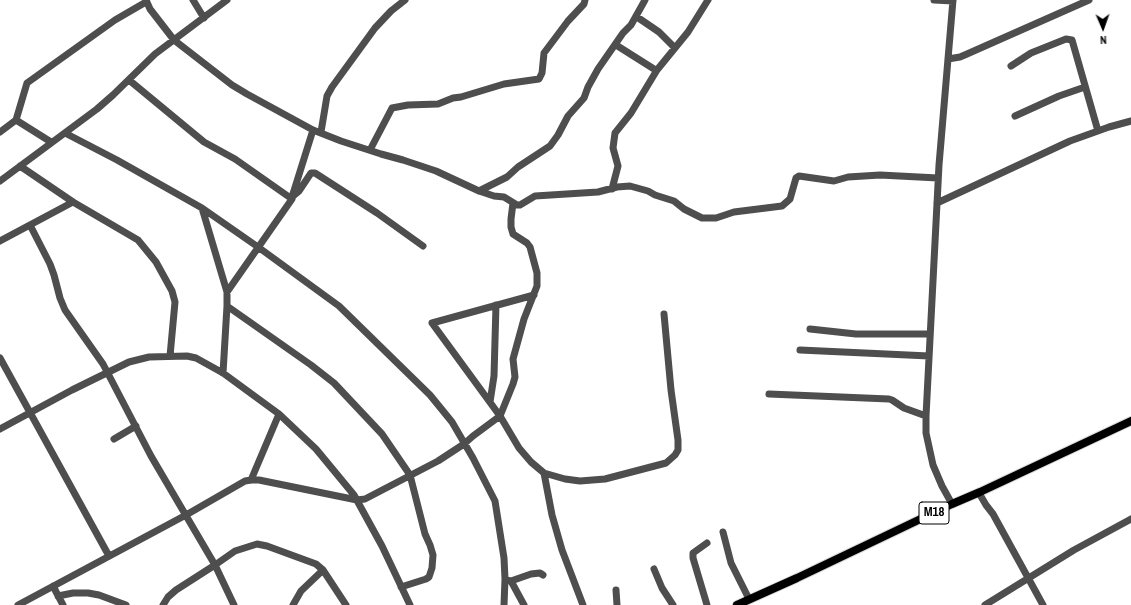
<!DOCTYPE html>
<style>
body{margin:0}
#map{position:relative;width:1131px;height:605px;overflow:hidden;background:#fff;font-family:"Archivo Narrow",sans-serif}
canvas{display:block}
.north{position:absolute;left:1083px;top:8px;width:40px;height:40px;-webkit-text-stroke:3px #fff;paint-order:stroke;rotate:178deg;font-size:11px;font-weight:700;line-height:16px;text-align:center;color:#000}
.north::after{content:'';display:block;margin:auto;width:14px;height:18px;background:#000;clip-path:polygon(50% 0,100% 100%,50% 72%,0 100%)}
</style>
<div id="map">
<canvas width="1131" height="605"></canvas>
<div class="north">N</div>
</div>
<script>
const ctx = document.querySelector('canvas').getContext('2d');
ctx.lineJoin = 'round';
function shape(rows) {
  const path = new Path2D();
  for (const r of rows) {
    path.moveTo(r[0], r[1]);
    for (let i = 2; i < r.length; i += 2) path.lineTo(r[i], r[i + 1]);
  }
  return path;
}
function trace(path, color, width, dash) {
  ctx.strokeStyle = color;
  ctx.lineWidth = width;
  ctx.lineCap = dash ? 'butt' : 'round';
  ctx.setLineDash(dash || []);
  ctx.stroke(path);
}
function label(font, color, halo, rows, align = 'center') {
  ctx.font = font + ' "Archivo Narrow",sans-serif';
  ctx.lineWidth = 4;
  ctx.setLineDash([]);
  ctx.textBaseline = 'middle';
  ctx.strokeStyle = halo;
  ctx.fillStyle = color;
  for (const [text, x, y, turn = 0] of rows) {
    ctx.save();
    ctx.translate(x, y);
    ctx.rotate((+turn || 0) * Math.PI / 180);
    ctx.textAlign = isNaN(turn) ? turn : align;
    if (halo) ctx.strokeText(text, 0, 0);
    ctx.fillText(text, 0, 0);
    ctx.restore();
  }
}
const major = shape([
 [737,605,797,578,952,504,980,492,1131,421]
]);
trace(major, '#dbdbdb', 10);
trace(shape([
 [146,0,150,9,174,40,232,85,247,94,313,130,341,141,381,154,403,160,436,171,479,191,494,196,504,197,517,205,520,205,535,196,598,192,617,187,630,186,648,191,655,195,674,201,684,209,702,218,716,218,734,212,782,206,790,199,796,178,799,176,834,181,848,177,880,175,938,178],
 [193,0,204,18],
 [934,0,953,1],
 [637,17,659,32,675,48],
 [616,45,654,69,657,70],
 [948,59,960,57,967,54,1089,0],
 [1011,66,1031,53,1066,39,1072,40,1098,131],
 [129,80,204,142,235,159,292,199,227,292,227,306],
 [1015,116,1059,96,1085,87],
 [0,132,16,120],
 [321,132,327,96,332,87,375,28,391,11,405,0],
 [65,133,117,160,202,208,258,247,339,306,430,395,452,422,473,458,495,501,504,558,505,579,504,605],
 [51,142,16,120,27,83,115,20,146,2],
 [370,150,392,108,408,105,438,104,453,98,461,97,504,84,539,79,542,73,544,53,568,21,584,4,585,0],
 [20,166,73,202,138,240,156,262,172,291,175,302,170,356],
 [0,181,97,109,113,95,155,54,227,0],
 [612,189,618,166,613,148,615,133,631,113,657,70,688,32,708,0],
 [479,191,507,177,518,167,550,146,558,135,568,116,584,98,588,87,598,69,623,33,631,25,645,0],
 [293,196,299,191,311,173,315,173,377,213,423,246],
 [292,197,313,130],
 [937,203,1070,141,1109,127,1131,121],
 [202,208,227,292],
 [30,225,50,264,54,275,60,298,65,310,103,364,151,456,215,565,234,605],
 [0,241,73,202],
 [534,295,432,323,500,416,519,448,531,462,544,473,565,479,580,481,605,479,666,463,675,455,678,450,678,440,671,390,664,314],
 [810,329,856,334,930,334],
 [800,350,929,356],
 [0,358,109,556],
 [223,373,227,306,311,365,334,383,382,434,410,475,425,534,430,545,433,555,432,568,429,577,426,579,401,587],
 [769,394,889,399,892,400,904,408,926,416],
 [490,402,494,376,496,305],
 [0,429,72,390,129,362,149,357,187,356,196,358,223,373,279,414,316,449,354,495,382,546,410,605],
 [114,439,136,426],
 [544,473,552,515,562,550,583,605],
 [251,480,279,414],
 [979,493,986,505,993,514,1043,605],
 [952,504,942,486,933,465,926,433,926,416,939,165,953,0],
 [723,532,731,563,749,599],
 [654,569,662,588,673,605],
 [506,580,511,581,524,605],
 [511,581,531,574,540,573,543,575],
 [53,586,63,605],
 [616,590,617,605],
 [58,596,73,593,88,593,99,595,126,605],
 [18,605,186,515,245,481,251,480,259,480,357,500,365,499,438,461,464,444,473,436,500,416,513,384,515,377,513,359,524,319,537,286,537,273,530,247,527,243,513,234,511,227,511,219,513,203],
 [163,605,168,597,176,590,215,565,235,551,257,544,267,546,316,564,323,570,346,605],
 [293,605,301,591,323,570],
 [707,605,693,558,693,553,707,543],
 [985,605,1074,550,1131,519]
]), '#4e4e4e', 7);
trace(major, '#000', 8);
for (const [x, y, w] of [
 [934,513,30]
]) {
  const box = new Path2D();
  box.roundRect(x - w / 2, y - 11, w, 22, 3);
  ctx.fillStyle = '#fff';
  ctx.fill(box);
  trace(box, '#000', 1);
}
label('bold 13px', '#000', null, [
 ["M18",934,513]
]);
</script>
